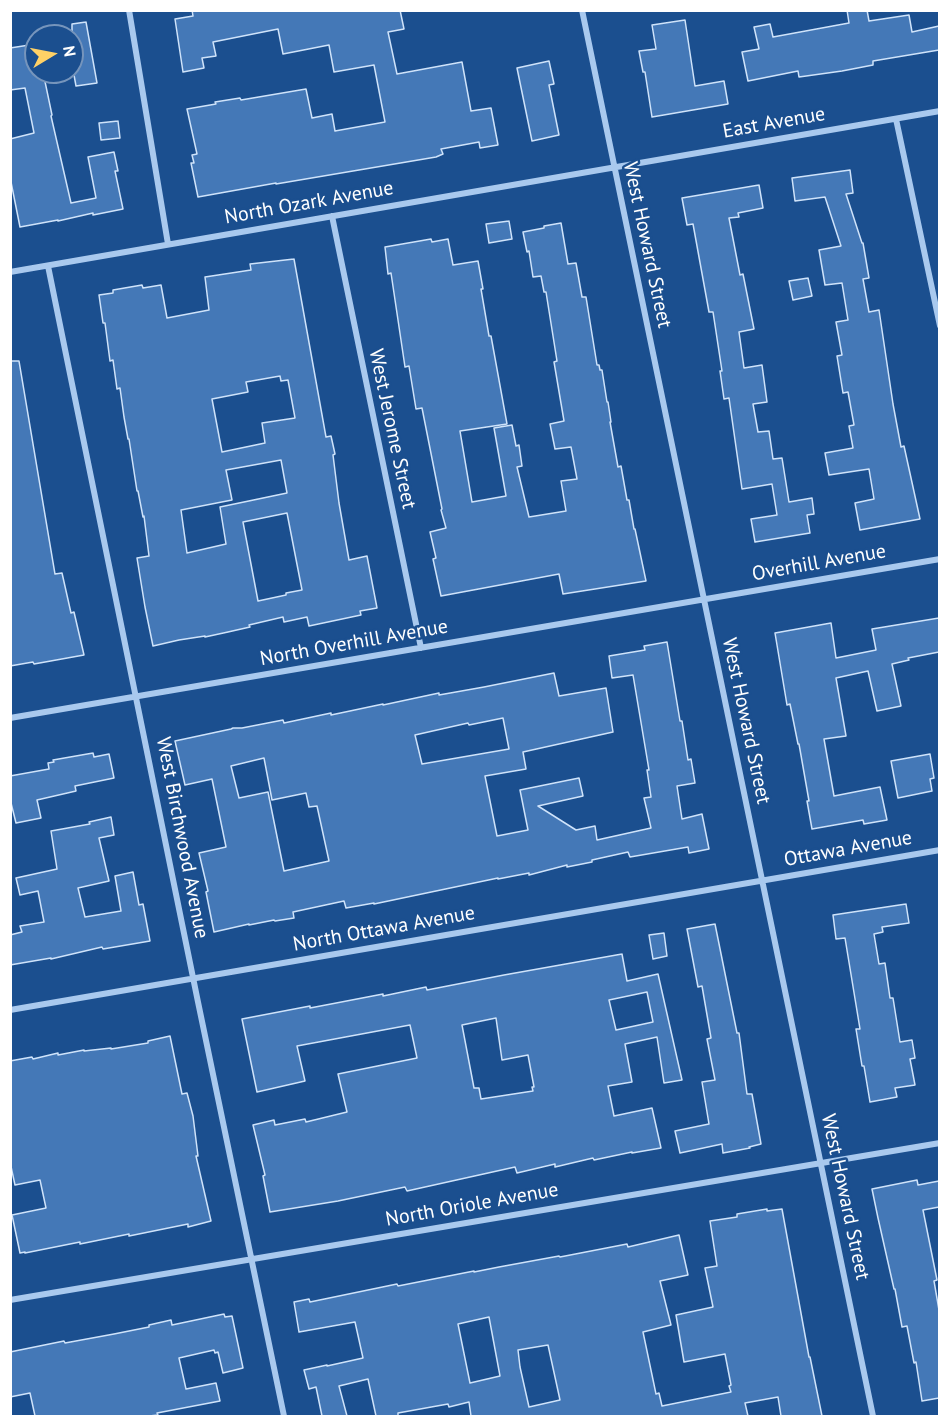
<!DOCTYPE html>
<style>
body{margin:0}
#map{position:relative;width:950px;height:1427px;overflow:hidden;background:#1b4f8f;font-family:"PT Sans",sans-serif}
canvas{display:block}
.frame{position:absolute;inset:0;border:12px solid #fff;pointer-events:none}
.north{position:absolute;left:24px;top:24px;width:60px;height:60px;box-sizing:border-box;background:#1b4f8f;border:2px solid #7695bc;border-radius:50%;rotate:80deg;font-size:16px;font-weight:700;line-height:24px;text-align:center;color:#fff}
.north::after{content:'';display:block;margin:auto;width:21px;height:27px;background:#ffd166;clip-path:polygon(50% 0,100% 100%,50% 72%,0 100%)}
</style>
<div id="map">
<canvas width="950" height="1427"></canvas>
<div class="frame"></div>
<div class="north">N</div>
</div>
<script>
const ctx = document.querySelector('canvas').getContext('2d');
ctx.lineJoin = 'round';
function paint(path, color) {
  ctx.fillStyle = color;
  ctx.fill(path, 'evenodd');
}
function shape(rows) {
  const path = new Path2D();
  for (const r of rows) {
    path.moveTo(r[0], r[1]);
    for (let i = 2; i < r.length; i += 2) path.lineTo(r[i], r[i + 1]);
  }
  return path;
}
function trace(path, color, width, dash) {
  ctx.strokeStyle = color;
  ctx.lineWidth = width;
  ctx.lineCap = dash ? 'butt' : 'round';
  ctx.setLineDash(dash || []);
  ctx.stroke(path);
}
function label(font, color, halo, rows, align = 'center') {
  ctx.font = font + ' "PT Sans",sans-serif';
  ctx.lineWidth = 5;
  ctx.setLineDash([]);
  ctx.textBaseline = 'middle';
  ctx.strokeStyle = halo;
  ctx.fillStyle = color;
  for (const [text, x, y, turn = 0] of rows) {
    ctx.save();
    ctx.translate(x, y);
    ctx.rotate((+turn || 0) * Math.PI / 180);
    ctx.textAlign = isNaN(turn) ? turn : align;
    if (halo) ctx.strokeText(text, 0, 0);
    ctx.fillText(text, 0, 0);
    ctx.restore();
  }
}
const building = shape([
 [192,10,400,10,404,29,388,32,397,74,462,62,471,111,491,108,498,145,480,148,479,142,441,149,443,154,436,157,276,184,276,183,198,197,191,163,194,163,192,155,197,154,187,109,216,104,215,102,240,98,241,100,306,89,312,118,332,114,335,131,385,122,374,65,334,72,329,45,283,54,278,29,213,42,216,56,202,58,204,68,183,72,175,19,193,16,192,10],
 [847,10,867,10,869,21,909,15,912,32,939,26,939,50,873,61,873,65,842,71,799,77,798,71,748,81,742,52,759,49,754,27,770,24,773,37,849,23,847,10],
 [685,20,695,86,724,81,728,104,652,117,645,72,643,72,639,51,656,49,652,25,685,20],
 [86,22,97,83,76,86,72,64,72,24,86,22],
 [36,44,36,72,43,72,52,115,51,116,71,203,96,198,88,157,114,152,118,171,115,171,123,209,93,215,93,213,58,221,58,220,20,227,10,177,10,139,34,133,25,88,10,90,10,48,36,44],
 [549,61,554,84,549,85,559,135,532,141,517,68,549,61],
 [118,121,120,138,101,140,99,123,118,121],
 [850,170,853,193,846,194,862,243,863,243,869,278,863,279,869,312,879,310,893,404,901,447,904,446,920,519,860,530,855,503,874,499,869,469,829,475,825,453,853,448,849,426,854,425,848,392,843,393,837,356,842,355,836,322,848,320,842,283,825,285,819,250,841,246,825,197,795,201,792,178,850,170],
 [759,185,763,208,738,213,739,217,729,218,740,275,743,274,754,329,739,332,744,368,762,365,767,402,753,404,758,432,769,431,773,459,782,458,789,502,812,498,814,514,807,515,810,533,755,542,751,519,777,515,772,484,742,489,729,398,724,399,720,371,722,371,713,312,709,312,693,224,687,225,682,198,759,185],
 [509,221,512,239,489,243,486,224,509,221],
 [561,223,568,264,576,263,582,297,586,297,597,365,599,365,600,370,602,370,607,402,608,402,611,422,610,422,618,467,621,466,627,500,629,500,634,529,635,529,646,581,563,594,559,574,441,596,433,559,436,558,430,532,446,528,441,510,442,509,422,408,416,409,409,366,405,367,391,273,388,274,385,247,431,239,432,242,448,239,453,265,478,261,483,289,481,289,489,336,491,336,507,424,460,431,472,502,506,496,494,428,512,425,516,446,519,445,522,466,517,467,529,517,566,511,561,481,577,479,571,447,555,449,550,424,564,421,554,362,557,361,546,292,544,292,541,276,533,277,529,251,527,252,523,232,544,228,544,226,561,223],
 [294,259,326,437,331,436,335,454,333,455,339,503,349,560,367,556,377,608,360,611,361,615,309,626,307,617,284,622,283,617,249,625,250,627,228,632,205,637,205,636,179,640,153,646,145,607,137,558,149,556,144,516,143,517,138,491,137,491,129,439,128,439,124,417,120,388,117,389,113,360,110,361,105,323,103,323,99,295,113,293,113,290,142,285,143,288,161,285,167,318,209,310,205,277,251,270,250,264,294,259],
 [280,376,281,381,288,380,295,418,262,423,265,443,222,452,212,399,248,392,246,382,280,376],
 [281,460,287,493,220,507,226,544,187,553,181,510,232,500,226,470,281,460],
 [287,513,302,590,286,593,286,595,258,601,243,522,287,513],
 [808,278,812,296,793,300,789,281,808,278],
 [10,361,19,361,55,574,62,573,71,613,74,612,84,655,34,664,33,662,10,666,10,361],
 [939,618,939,652,908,658,909,660,892,664,901,706,877,711,868,671,836,678,846,736,824,739,834,796,880,787,887,820,864,824,863,820,812,829,807,801,809,801,799,744,798,744,790,704,787,705,775,633,831,623,836,658,876,650,872,629,939,618],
 [667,642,680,721,682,721,688,760,691,759,695,783,677,786,682,819,702,814,709,849,689,853,688,847,630,857,628,852,592,860,592,862,567,867,567,865,529,875,529,873,498,879,498,878,374,904,374,903,346,908,344,901,293,912,294,918,275,921,274,920,249,925,249,924,214,932,206,892,208,891,199,853,226,847,212,779,185,785,175,741,231,729,233,728,242,728,283,720,284,723,331,713,331,715,383,704,383,705,439,693,439,695,484,687,554,673,559,696,606,688,613,732,523,752,526,769,485,776,497,836,528,830,520,790,579,778,583,796,538,806,576,830,595,826,597,840,651,828,644,798,651,797,647,770,649,770,633,675,612,678,609,656,645,650,644,646,667,642],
 [503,718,509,749,422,764,415,735,468,723,469,725,503,718],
 [264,758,272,800,306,793,309,807,317,806,329,861,284,871,268,792,239,798,231,766,264,758],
 [93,753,94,757,109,754,114,778,75,786,76,791,37,800,41,818,16,823,10,799,10,776,49,769,48,763,54,762,53,760,93,753],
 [930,754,934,778,930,779,932,791,898,798,891,761,930,754],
 [111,817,114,835,99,838,109,881,78,888,85,917,121,911,115,876,133,872,139,905,143,904,150,941,103,949,102,947,51,959,51,958,10,965,10,935,22,932,20,926,44,922,38,891,20,895,16,878,57,869,51,831,90,824,89,822,111,817],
 [906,904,909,923,882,927,883,932,874,934,879,964,885,963,890,998,893,998,900,1042,912,1040,915,1058,910,1059,915,1085,895,1088,897,1097,870,1102,864,1066,862,1066,856,1029,860,1029,845,938,836,939,833,915,906,904],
 [715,924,737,1033,739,1033,747,1094,752,1094,761,1144,749,1147,750,1148,723,1153,722,1144,680,1153,675,1131,709,1124,702,1082,715,1080,707,1039,711,1038,702,986,698,987,687,929,715,924],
 [664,933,667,956,653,959,649,935,664,933],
 [622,954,627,981,658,974,682,1080,664,1083,657,1037,625,1044,632,1082,608,1086,614,1116,652,1108,661,1148,632,1153,632,1152,594,1160,593,1158,555,1167,555,1164,517,1173,515,1167,407,1191,405,1187,338,1201,270,1212,263,1176,265,1175,253,1125,274,1120,275,1125,305,1119,306,1122,347,1112,338,1074,417,1058,410,1025,297,1046,305,1081,257,1092,242,1019,310,1006,310,1008,331,1004,383,994,383,996,426,987,427,990,504,975,622,954],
 [647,992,653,1022,616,1030,609,1000,647,992],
 [496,1018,502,1060,528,1055,534,1087,532,1087,533,1091,481,1099,479,1088,474,1088,462,1025,496,1018],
 [170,1036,182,1094,187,1093,193,1116,198,1156,196,1156,211,1221,188,1227,188,1224,129,1236,129,1234,80,1244,80,1242,25,1253,25,1252,20,1253,12,1215,46,1208,40,1180,15,1185,10,1162,10,1061,32,1057,33,1059,58,1053,58,1055,84,1050,84,1051,111,1048,111,1049,148,1043,148,1041,170,1036],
 [917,1180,918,1185,939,1181,939,1207,923,1210,937,1280,934,1281,939,1310,939,1398,922,1401,916,1362,914,1363,907,1326,902,1327,895,1289,894,1289,878,1218,872,1189,917,1180],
 [767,1209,767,1211,782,1209,809,1357,810,1357,822,1416,781,1416,778,1397,745,1403,748,1416,471,1416,469,1402,449,1407,448,1404,398,1413,398,1416,376,1416,368,1379,339,1386,347,1416,322,1416,316,1387,309,1389,304,1370,327,1365,327,1366,363,1358,355,1322,299,1332,294,1302,309,1299,310,1302,397,1284,398,1286,474,1271,474,1272,499,1267,559,1256,560,1257,627,1244,628,1247,679,1235,688,1275,660,1281,671,1325,643,1332,656,1394,659,1393,662,1406,731,1392,729,1386,731,1385,725,1354,684,1362,676,1315,713,1307,705,1268,717,1266,710,1221,737,1217,737,1214,767,1209],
 [489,1317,500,1376,470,1383,458,1324,489,1317],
 [548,1345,560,1400,529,1407,520,1367,518,1350,548,1345],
 [224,1314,225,1317,232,1316,243,1368,223,1373,218,1352,215,1353,214,1350,179,1358,186,1389,216,1383,220,1401,157,1413,158,1415,149,1416,35,1416,30,1393,10,1397,10,1352,64,1341,65,1343,114,1334,149,1327,149,1325,171,1320,172,1325,224,1314]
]);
paint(building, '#4478b7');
trace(building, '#cfe3fa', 1.5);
trace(shape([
 [129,10,168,244],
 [582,10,873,1416],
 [896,119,940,326],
 [332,216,421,648],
 [48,266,198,1002,284,1416],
 [10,272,940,111],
 [10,718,940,559],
 [10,1010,940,850],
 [10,1300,940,1143]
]), '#a9c9ee', 6);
label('20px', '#fff', '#1b4f8f', [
 ["East Avenue",774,123,-10],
 ["North Ozark Avenue",309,203,-10],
 ["West Howard Street",647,245,78],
 ["West Jerome Street",392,429,78],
 ["Overhill Avenue",819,563,-10],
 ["North Overhill Avenue",354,643,-10],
 ["West Howard Street",746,721,78],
 ["West Birchwood Avenue",182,838,79],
 ["Ottawa Avenue",848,849,-10],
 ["North Ottawa Avenue",384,929,-10],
 ["West Howard Street",845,1197,78],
 ["North Oriole Avenue",472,1205,-10]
]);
</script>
